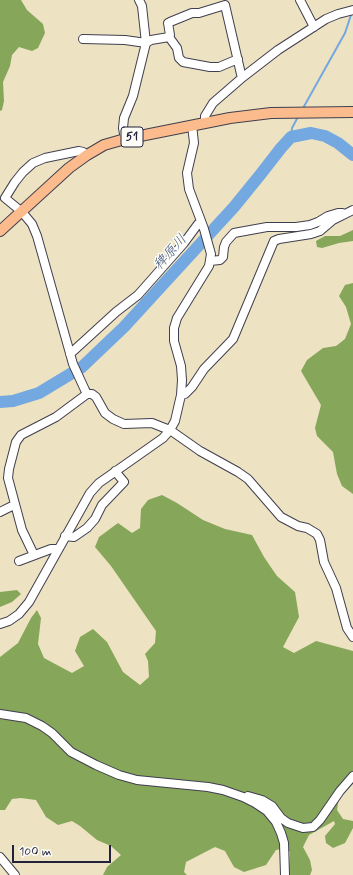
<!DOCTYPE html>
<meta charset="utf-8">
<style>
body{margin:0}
#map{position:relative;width:353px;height:875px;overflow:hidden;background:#ede2c2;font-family:Mynerve,sans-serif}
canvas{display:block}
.scale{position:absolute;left:12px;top:845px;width:99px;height:18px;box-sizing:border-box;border:2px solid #22223b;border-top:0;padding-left:5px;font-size:12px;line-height:14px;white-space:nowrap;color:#22223b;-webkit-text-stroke:3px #fdfcf7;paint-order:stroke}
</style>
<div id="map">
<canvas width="353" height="875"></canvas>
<div class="scale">100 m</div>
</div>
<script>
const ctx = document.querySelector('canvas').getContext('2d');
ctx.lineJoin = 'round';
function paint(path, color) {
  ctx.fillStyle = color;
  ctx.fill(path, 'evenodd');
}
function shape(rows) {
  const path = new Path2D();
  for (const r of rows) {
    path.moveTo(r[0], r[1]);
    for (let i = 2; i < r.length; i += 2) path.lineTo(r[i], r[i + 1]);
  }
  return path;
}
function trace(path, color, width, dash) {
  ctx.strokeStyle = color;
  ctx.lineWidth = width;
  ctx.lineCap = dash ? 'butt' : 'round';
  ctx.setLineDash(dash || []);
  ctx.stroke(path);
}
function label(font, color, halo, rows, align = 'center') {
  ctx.font = font + ' Mynerve,"Klee One",sans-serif';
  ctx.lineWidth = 3;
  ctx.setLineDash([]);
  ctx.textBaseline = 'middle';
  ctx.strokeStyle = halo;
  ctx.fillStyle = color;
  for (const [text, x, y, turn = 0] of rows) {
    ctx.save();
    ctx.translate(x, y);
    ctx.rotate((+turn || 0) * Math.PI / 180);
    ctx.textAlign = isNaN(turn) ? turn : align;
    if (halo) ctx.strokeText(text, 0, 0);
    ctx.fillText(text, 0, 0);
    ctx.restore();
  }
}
paint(shape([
 [0,0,21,0,27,10,43,24,45,33,38,48,32,51,19,47,12,55,10,66,3,82,4,101,2,110,0,111],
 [353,230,353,241,339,243,322,248,317,247,316,241,325,236,340,236],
 [353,283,353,494,342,486,337,474,333,452,317,436,315,428,321,405,301,371,307,360,323,348,336,346,345,339,351,324,346,307,339,296,345,285],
 [162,495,177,503,203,520,225,529,252,535,264,557,277,576,295,592,299,617,283,647,294,653,316,641,353,651,353,771,341,785,337,810,343,819,353,821,353,828,345,843,333,848,326,843,325,836,335,824,334,821,309,835,303,847,310,860,312,870,310,875,289,875,290,852,287,848,276,850,266,865,244,872,234,867,225,851,215,847,186,862,184,872,187,875,103,875,107,867,121,855,111,846,97,840,80,826,72,821,58,825,46,817,36,800,21,798,12,799,5,810,0,810,0,657,18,643,31,618,37,610,41,618,38,644,44,658,72,673,84,666,75,651,80,637,93,629,107,642,123,672,140,685,149,677,148,661,145,654,155,643,156,631,111,566,95,547,99,537,118,523,132,533,140,528,141,509,148,500],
 [17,590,21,594,12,602,0,607,0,592]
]), '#86a65a');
trace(shape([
 [302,110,345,33,352,12],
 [291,137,292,128,299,115]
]), '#73a8e0', 2);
trace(shape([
 [0,402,13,401,39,393,82,367,124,327,234,207,260,175,281,148,291,137,311,133,325,136,338,143,353,155]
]), '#73a8e0', 12);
const minor = shape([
 [300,0,314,27],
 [169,37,170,35,168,23,170,22,192,13,199,13,225,5,241,74,243,77],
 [83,39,125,40,146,43,151,40,169,37,177,48,179,58,183,62,210,67,219,67,238,59],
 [205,122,205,116,213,103,243,77,278,50,326,19,338,14,353,10],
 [125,139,123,128,124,118,133,96,146,43,142,6,139,0],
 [87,155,83,152,79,151,45,158,33,163,23,172,15,182,5,198,22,212,32,224,37,236,73,364,85,390,87,394,92,394,96,397,105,413,113,419,124,424,152,423,162,427,170,430,200,451,238,472,248,479,281,517,298,526,307,528,317,534,320,540,324,562,336,588,347,628,353,637],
 [210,261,220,260,223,257,224,247,226,242,234,233,267,227,296,227,310,225,318,222,328,216,338,213,342,213],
 [70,354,116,312,138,295,184,243,198,224,201,222],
 [181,395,185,394,192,387,204,369,233,339,274,241,279,239,311,234,320,231,333,220,353,210],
 [0,512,14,505],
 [65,536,74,537,87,528,95,519,102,505,124,482,115,471],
 [34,555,22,530,8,478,9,469,16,442,21,435,56,417,87,394],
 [19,561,51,549,58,549],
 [0,624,9,621,19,614,29,602,90,493,99,483,163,438,170,430,175,421,181,395,182,380,181,366,174,341,174,328,177,318,209,266,211,254,204,229,189,189,187,173,194,143,192,125],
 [0,714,26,718,42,726,52,733,71,752,96,765,119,775,137,780,208,787,223,790,243,797,255,803,267,811,276,822,281,833,284,843,285,875],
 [248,796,262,800,272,806,281,818,288,823,303,828,313,827,320,820,340,791,353,776],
 [0,857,15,875]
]);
const major = shape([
 [0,231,69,168,87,155,104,145,125,139,230,118,271,113,353,112]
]);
trace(minor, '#403f4f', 10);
trace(major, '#403f4f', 12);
trace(minor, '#fff', 8);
trace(major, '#fbbb8c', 10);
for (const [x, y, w] of [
 [132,137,22]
]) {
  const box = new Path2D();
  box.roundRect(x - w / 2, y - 10, w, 20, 3);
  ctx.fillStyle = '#fdfcf7';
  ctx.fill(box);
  trace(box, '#22223b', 1);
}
label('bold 12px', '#22223b', null, [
 ["51",132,137]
]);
label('italic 14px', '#42587d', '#fdfcf7', [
 ["稗原川",171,253,-48]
]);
</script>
